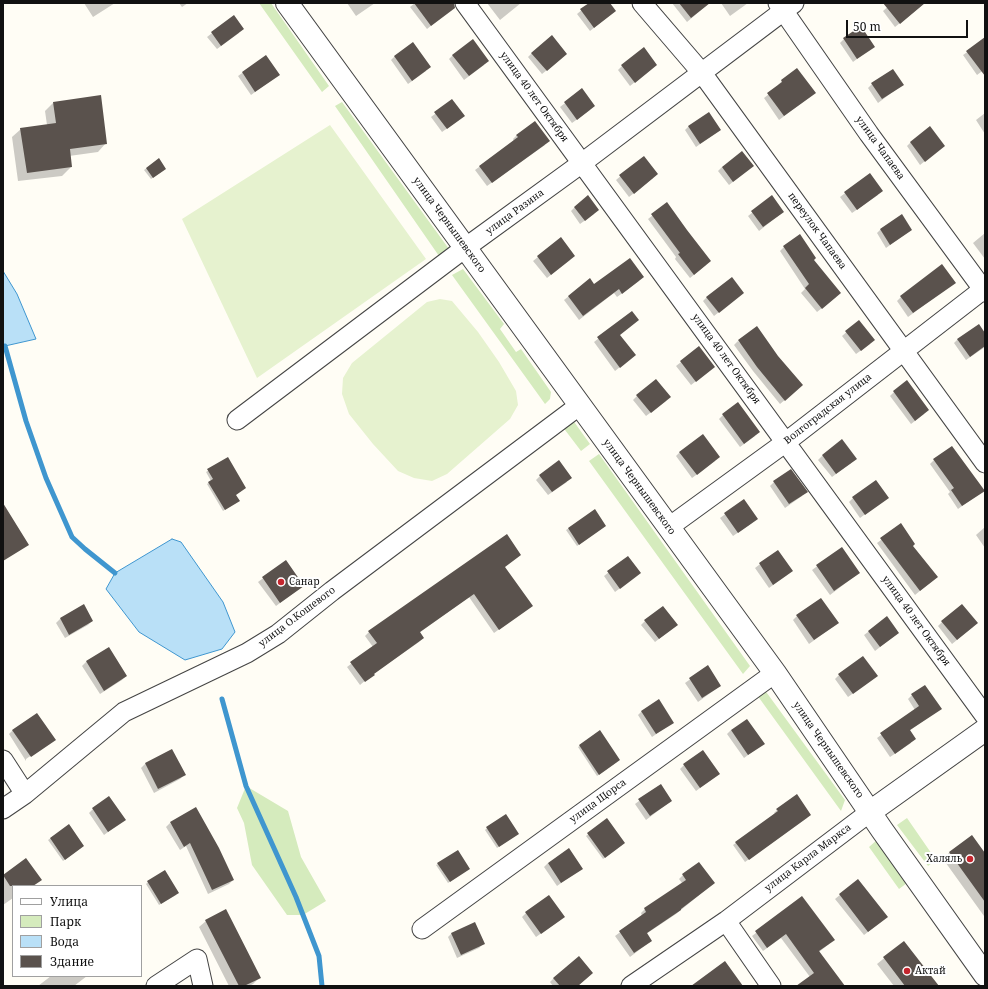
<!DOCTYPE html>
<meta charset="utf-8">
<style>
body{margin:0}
#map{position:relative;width:988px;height:989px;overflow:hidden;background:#fffdf5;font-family:"Noto Serif",serif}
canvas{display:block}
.frame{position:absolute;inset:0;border:4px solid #111;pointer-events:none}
.legend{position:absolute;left:12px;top:885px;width:130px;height:92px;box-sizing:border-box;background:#fff;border:1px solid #a0a0a0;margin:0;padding:5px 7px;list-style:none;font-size:12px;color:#111}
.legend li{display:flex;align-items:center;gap:8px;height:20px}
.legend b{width:20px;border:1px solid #a0a0a0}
.scale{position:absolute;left:846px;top:20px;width:122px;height:18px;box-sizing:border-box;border:2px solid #111;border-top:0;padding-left:5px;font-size:12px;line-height:14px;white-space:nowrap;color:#111;-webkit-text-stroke:3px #fff;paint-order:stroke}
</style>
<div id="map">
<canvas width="988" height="989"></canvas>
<div class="frame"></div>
<ul class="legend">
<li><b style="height:5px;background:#fff"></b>Улица</li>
<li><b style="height:11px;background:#d5ebbd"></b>Парк</li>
<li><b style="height:11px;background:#b9e0f7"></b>Вода</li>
<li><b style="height:11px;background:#5a524d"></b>Здание</li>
</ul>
<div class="scale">50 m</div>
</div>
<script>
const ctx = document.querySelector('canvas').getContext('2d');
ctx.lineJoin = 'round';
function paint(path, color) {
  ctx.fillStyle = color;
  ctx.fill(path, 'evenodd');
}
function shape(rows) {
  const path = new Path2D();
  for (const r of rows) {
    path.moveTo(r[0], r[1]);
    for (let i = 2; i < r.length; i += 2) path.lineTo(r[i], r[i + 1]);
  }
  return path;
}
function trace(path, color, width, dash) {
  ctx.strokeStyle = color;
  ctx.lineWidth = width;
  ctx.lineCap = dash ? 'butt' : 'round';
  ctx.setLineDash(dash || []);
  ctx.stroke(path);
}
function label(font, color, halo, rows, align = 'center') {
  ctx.font = font + ' "Noto Serif",serif';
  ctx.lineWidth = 4;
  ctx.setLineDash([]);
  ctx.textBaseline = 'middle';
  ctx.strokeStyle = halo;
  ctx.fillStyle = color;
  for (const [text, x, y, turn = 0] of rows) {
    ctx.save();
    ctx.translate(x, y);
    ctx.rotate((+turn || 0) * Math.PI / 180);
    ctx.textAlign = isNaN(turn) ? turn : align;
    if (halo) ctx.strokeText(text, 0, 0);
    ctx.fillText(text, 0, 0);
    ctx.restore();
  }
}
paint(shape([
 [259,3,271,3,329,86,322,92],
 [342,102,449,249,439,256,335,106],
 [463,269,504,324,500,329,516,352,521,349,551,392,550,399,545,404,452,275],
 [572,419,590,444,581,451,562,426],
 [599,454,750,666,743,674,589,461],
 [764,689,845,800,841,811,757,695],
 [246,786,288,811,301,857,326,901,303,915,287,915,252,865,244,823,237,808],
 [907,818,936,860,928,866,897,825],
 [877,840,907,883,899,889,869,847]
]), '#d5ebbd');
paint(shape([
 [330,125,426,259,257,378,182,219],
 [440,299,452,301,478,332,499,362,516,391,518,405,510,419,447,474,432,481,414,478,398,471,373,444,349,414,342,394,343,378,352,363,427,302]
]), '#e6f2cf');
const water = shape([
 [3,271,17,294,36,339,5,346,3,345,3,271],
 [172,539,181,542,223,602,235,632,222,649,185,660,139,632,106,589,115,573,172,539]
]);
paint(water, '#b9e0f7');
trace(water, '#3f96cf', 1);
paint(shape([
 [84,3,115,3,93,17],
 [179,3,188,3,182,7],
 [347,3,375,3,356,16],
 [415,3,448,3,452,9,427,29,410,7],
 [487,3,521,3,500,20],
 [590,3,609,3,615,11,590,31,577,14],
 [672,3,706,3,707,5,687,22],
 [721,3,748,3,730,16],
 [892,3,925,3,895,27,883,11],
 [234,16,239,33,217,49,207,37],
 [844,39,874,46,853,62,840,43],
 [985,40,985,69,977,75,963,55],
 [532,53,562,58,542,74,528,57],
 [453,55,484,65,464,80,449,59],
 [266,56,274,78,251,95,238,76],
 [395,56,426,71,408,84,391,60],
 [656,65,630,86,618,70,622,66],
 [782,81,815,93,779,120,764,98,779,86,778,85],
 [872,84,902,85,878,103,868,88],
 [582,90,590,110,572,123,560,107],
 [452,101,459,120,442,132,431,117],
 [53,103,106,143,98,152,69,156,71,167,62,176,18,181,12,137,21,129,47,125,45,111],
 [985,113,985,134,976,120],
 [689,126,720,130,696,147,685,130],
 [517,135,545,145,487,186,475,170,514,141,513,139],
 [911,142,944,146,920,165,907,146],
 [643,157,653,178,629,197,616,180],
 [158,160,164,170,151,179,144,170],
 [722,167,748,170,729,185,718,171],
 [870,174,878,195,852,213,840,197],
 [772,197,783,212,759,231,748,216],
 [667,204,706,265,690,278,675,259,676,257,648,219],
 [575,207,594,214,580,224,571,211],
 [881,229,911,230,886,248,877,233],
 [985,233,985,259,973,243],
 [560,239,570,260,547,278,533,261],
 [784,247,813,261,836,297,817,312,801,293,805,289,780,251],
 [589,280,594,286,639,281,617,297,614,293,579,320,564,300],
 [954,283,908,317,897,301,901,297],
 [743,293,714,316,703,301,707,297],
 [632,312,619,336,630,359,615,371,594,342],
 [859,321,870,344,856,354,842,336],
 [985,335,985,347,966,360,954,343,958,339],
 [738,341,798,389,780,404,753,371,734,345],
 [699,348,709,371,691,385,676,366],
 [894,392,924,414,911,424,890,396],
 [637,396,666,401,646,416,633,400],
 [723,415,755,436,740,447,719,419],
 [680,452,715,461,692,478,676,456],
 [822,456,851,463,832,477,818,460],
 [227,458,245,488,235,495,237,502,223,511,207,484,211,481,206,472],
 [934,460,983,491,958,509,948,494,950,492,930,464],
 [540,476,567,482,548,495,536,480],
 [774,482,802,496,785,508,770,486],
 [853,498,887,498,860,518,849,502],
 [744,500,752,523,733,536,720,518],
 [595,511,605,526,577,546,566,530],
 [901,525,932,581,915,595,877,543],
 [985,527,985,548,976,535],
 [842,548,859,573,830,595,812,570],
 [777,551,787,575,769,588,755,568],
 [520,555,504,567,531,606,494,633,469,597,419,633,423,638,419,642,373,674,360,685,347,667,373,647,365,636,369,632],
 [628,557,640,573,615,592,604,576],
 [286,561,303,586,276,606,258,582],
 [83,606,92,621,88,625,65,638,56,623,60,619],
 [797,616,838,623,809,644,793,620],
 [887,618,898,633,875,651,864,635],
 [645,621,672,629,655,642,641,625],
 [942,622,973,627,952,644,938,626],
 [108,648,126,676,122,680,100,694,82,666,86,662],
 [707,667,720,686,698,702,685,683],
 [839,675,877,676,848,697,835,679],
 [912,695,940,709,909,731,911,743,890,757,877,738,915,710,908,699],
 [642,711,668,726,652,737,638,715],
 [13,730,54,740,26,759,26,761,9,734],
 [731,730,763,744,744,758,727,734],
 [599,732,617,762,597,776,578,747],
 [171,750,184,775,180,779,154,793,141,768,145,764],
 [684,765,719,774,696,791,680,769],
 [660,785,671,801,646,820,635,804],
 [797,796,807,818,745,862,733,845,775,814,774,813,777,810],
 [93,809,124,820,104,835,89,813],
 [607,820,622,845,603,859,586,836],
 [170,823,233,880,229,884,208,894,186,846,180,850,166,827],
 [68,826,81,848,63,861,48,840],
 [487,828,516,835,497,848,485,830],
 [972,837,985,855,984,916,943,859,949,853],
 [26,860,33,886,13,886,13,898,3,905,3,877],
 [548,863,581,869,557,886,544,867],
 [438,864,467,870,448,883,436,865],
 [683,875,714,883,676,914,646,934,651,941,630,957,615,936,642,916,641,913,645,909,682,883,679,879],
 [858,880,882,921,864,935,835,899],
 [148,882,176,895,159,905,146,884],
 [802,898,829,944,819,952,844,986,802,986,810,977,781,938,763,951,752,936],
 [526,913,560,920,536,937,522,917],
 [206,921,259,978,253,984,249,986,229,986,199,927],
 [452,933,483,944,479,948,457,958,448,937],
 [904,942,935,986,894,986,877,964],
 [51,976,87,976,74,986,38,986],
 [554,978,577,986,553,986,550,982]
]), '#0003');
trace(shape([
 [5,346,26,421,46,478,72,537,85,549,115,573],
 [222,699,246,786,296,897,319,956,322,986]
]), '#3f96cf', 5);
paint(shape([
 [414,3,454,3,455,8,431,26],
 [589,3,610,3,616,11,594,28,580,9],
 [679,3,710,3,691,18],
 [883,3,925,3,900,24],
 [234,15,244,29,221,46,211,32],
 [861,26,875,47,857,59,843,38],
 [552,35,567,54,547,71,531,53],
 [985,37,985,76,966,51],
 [473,39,489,61,469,76,452,55],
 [413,42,431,67,412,81,394,56],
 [644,47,657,65,635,83,621,65],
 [266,55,280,75,255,92,242,72],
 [797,68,816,93,784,116,767,93,782,82,781,80],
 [893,69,904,85,882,99,871,83],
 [582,88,595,106,577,120,564,102],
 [101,95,107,144,70,149,72,167,27,173,20,128,56,123,53,102],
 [452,99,465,116,447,129,434,112],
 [709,112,721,130,700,144,688,126],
 [535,121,550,141,492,183,479,166,518,137,516,135],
 [930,126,945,146,925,162,910,142],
 [742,151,754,166,733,182,722,167],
 [644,156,658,174,634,194,619,175],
 [159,158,166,169,153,178,146,168],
 [870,173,883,191,857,210,844,192],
 [588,195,599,210,585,221,574,207],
 [772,195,784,212,763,227,751,211],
 [667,202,687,230,711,261,694,275,678,254,680,253,651,214],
 [902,214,912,230,890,245,880,229],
 [800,234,816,258,814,260,841,293,822,309,805,288,809,284,783,246],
 [561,237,575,256,551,275,537,256],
 [630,258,644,277,622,294,619,289,583,316,568,296,590,278,594,284],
 [942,264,956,283,913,313,900,296],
 [732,277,744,293,719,313,706,297],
 [632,311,639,320,620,335,636,355,620,368,597,337],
 [859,320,875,340,861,351,845,331],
 [979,324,985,333,985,346,970,357,957,339],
 [757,326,778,356,803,385,785,401,757,367,738,340],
 [699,346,715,367,696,382,680,361],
 [656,379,671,397,651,413,636,395],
 [907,380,929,410,915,421,893,391],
 [738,402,760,432,744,444,722,414],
 [703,434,720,457,697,475,679,452],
 [842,439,857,459,836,474,822,455],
 [952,446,985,491,962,506,951,490,954,488,933,459],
 [228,457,246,488,236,495,240,501,225,510,208,482,213,479,207,469],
 [559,460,572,478,552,492,539,475],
 [791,469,808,492,789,504,773,481],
 [876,480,889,498,865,515,852,497],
 [744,499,758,519,738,533,724,513],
 [3,503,29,545,3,561],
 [595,509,606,526,579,545,568,528],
 [901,523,915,544,913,546,938,577,920,591,880,538],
 [507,534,521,555,505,567,533,606,499,630,474,594,420,632,424,638,374,674,375,675,365,682,350,662,377,643,368,631],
 [842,547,860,573,834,591,816,565],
 [778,550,793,571,773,585,759,563],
 [628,556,641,573,620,589,607,571],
 [286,560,304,586,280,603,262,577],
 [821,598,839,623,814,640,796,615],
 [84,604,93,621,69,635,60,618],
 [962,604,978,623,957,640,941,621],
 [663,606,678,625,659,639,644,620],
 [887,616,899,633,880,647,868,631],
 [109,647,127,676,104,691,86,661],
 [863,656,878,676,853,694,838,674],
 [708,665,721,686,702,698,689,678],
 [925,685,942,709,910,730,916,739,895,754,880,733,919,706,911,694],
 [659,699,674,723,656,734,641,711],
 [37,713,56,740,31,757,12,730],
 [747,719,765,744,748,755,731,730],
 [600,730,620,760,599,775,579,745],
 [172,749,186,775,158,789,145,763],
 [703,750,720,774,700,788,683,764],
 [661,784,672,801,650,816,638,799],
 [797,794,811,815,749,860,735,842,778,811,776,809],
 [109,796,126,820,108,832,92,808],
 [196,807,219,848,234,880,212,890,190,843,184,847,170,822],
 [506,814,519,834,499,847,486,827],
 [607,818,625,843,605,858,587,833],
 [69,824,84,846,65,860,50,838],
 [972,835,985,853,985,902,949,852],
 [569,848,583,869,561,883,548,863],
 [458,850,470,869,450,882,437,863],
 [26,858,42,880,33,886,10,886,3,875],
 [699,862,715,883,681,909,681,910,647,933,652,941,634,953,619,931,646,912,644,908,686,880,682,874],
 [165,870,179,893,161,904,147,881],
 [858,879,888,917,868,932,839,894],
 [549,895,565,917,541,934,525,912],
 [802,896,835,940,819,951,845,986,796,986,814,973,786,934,767,948,755,931],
 [226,909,261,978,244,986,239,986,205,920],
 [475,922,485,944,461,955,451,933],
 [904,941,939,986,905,986,883,957],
 [579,956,593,973,578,986,560,986,553,978],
 [725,961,743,986,691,986]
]), '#5a524d');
const minor = shape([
 [465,3,985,716],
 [642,3,702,73,985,463],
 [778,3,869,134,985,292],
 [237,420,465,248,582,163,794,3],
 [669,527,786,442,985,288],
 [3,760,25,794],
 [3,809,25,794,124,712,247,653,278,634,332,591,580,405],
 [726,921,771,986],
 [422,929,775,673],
 [156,986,197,959,203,986],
 [631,986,726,921,870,812]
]);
const tertiary = shape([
 [287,3,775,673,882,830,985,975],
 [870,812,985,730]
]);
trace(minor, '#444', 21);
trace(tertiary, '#444', 24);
trace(minor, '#fff', 19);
trace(tertiary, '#fff', 22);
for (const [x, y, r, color] of [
 [281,582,4,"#c4262e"],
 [970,859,4,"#c4262e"],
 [907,971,4,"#c4262e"]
]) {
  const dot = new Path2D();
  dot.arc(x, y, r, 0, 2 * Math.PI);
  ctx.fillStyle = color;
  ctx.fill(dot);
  trace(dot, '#fff', 1.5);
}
label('10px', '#111', '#fff', [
 ["улица 40 лет Октября",534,97,54],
 ["улица Чапаева",880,148,54],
 ["улица Разина",515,212,-36],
 ["улица Чернышевского",449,225,54],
 ["переулок Чапаева",817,231,54],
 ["улица 40 лет Октября",726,359,54],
 ["Волгоградская улица",828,409,-38],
 ["улица Чернышевского",639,487,54],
 ["улица О.Кошевого",297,617,-37],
 ["улица 40 лет Октября",916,621,54],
 ["улица Чернышевского",828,750,55],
 ["улица Щорса",598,801,-36],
 ["улица Карла Маркса",808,858,-37]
]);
label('10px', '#111', '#fff', [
 ["Санар",289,582],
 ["Халяль",962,859,"right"],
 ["Актай",915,971]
], 'left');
</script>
